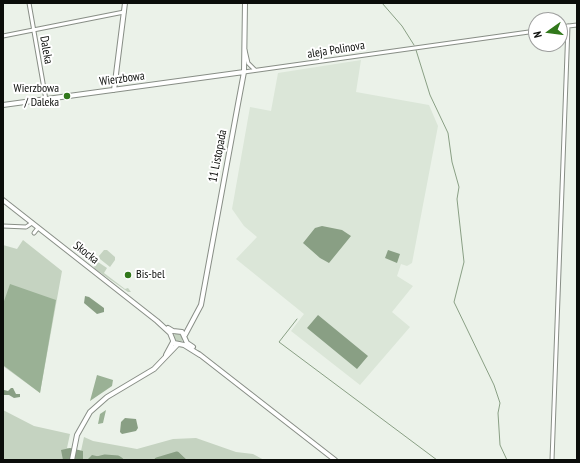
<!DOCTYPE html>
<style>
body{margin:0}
#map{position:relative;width:580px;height:463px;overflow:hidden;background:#ebf2e9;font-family:"PT Sans Narrow",sans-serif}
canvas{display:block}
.frame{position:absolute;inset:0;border:4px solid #0b0d0a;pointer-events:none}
.north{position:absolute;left:528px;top:12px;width:40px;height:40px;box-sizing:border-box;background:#fff;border:1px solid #9d9e9d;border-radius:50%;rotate:256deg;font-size:11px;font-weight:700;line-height:16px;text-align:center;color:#0b0d0a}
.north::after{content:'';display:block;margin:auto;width:14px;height:18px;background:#31781b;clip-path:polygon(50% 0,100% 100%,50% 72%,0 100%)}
</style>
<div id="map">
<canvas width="580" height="463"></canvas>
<div class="frame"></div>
<div class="north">N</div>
</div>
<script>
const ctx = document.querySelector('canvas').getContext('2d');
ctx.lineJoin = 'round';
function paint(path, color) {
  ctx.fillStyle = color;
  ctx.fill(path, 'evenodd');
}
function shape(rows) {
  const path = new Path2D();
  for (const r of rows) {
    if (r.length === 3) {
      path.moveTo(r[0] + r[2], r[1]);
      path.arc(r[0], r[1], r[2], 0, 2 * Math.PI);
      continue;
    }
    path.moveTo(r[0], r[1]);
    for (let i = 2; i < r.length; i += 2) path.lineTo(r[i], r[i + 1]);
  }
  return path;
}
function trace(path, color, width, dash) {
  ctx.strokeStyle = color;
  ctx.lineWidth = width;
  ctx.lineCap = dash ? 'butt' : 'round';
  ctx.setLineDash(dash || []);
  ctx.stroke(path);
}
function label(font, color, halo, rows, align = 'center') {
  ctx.font = font + ' "PT Sans Narrow",sans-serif';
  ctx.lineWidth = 4;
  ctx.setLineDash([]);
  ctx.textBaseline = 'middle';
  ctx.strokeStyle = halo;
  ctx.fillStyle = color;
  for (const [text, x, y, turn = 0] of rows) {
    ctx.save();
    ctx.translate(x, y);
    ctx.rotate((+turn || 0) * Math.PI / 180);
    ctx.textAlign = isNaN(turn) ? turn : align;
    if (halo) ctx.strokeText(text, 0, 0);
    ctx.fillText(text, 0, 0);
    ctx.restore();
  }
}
paint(shape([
 [361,60,356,92,429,105,438,126,412,263,407,266,401,264,397,276,413,286,392,312,410,327,360,385,291,331,304,314,236,259,257,237,244,226,232,209,250,107,271,111,278,73]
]), '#dbe6d8');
paint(shape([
 [23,240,62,271,40,393,3,366,3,245,17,249],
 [104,250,107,250,115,257,115,260,110,267,100,259,99,256],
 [95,260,107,268,104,273,125,289,128,288,131,292,128,292,95,269,92,263],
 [178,338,5],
 [3,410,34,426,70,434,67,448,81,451,84,437,93,441,137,449,173,439,196,438,236,452,253,454,264,460,3,460]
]), '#c5d3c1');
paint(shape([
 [10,284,56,300,40,393,3,365,3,304],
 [97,375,113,380,112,386,90,401],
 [106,410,103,423,98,424,100,414]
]), '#9ab195');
paint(shape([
 [322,226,342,230,351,236,329,263,320,258,303,243,315,228],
 [388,250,400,254,397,263,385,258],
 [85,296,89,297,104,308,104,312,97,314,84,303],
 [318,315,368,356,357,369,307,328],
 [11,388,13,388,16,394,20,394,20,397,14,398,9,395,3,395,4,390,8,391],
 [125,418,136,419,138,428,136,431,122,434,120,432,121,422],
 [70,448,83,451,83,460,63,460,61,450],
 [180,454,187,460,154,460],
 [92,455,113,460,87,460]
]), '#899f84');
trace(shape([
 [382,3,402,26,414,45],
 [416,50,430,95,448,133,452,162,459,187,457,199,464,262,454,302,494,385,500,403,498,413,500,445,507,460],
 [297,319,279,342,437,460]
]), '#899f84', 1);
trace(shape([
 [93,460,105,457,118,458,121,460],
 [157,460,177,454,183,460]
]), '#899f84', 5);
const street = shape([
 [29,3,46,100],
 [560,27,577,25],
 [3,36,124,12],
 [245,50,248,63,255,70],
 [244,72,536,31],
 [3,226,26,227,32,223],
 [34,233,38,228],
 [552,460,568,26]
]);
const secondary = shape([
 [114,90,125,3],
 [3,105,244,72],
 [3,200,157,321,170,333,174,343,184,345,200,355],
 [168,328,173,331,182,332,187,343,193,347],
 [185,335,201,305,238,104,244,72,245,3],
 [199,354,335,460],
 [166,355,173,342],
 [72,460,77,435,90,412,107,397,154,369,177,345]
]);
trace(street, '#888e86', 5);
trace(secondary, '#888e86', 6);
trace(street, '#fff', 3);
trace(secondary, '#fff', 4);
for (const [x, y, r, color] of [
 [67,96,4,"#31781b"],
 [128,275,4,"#31781b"]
]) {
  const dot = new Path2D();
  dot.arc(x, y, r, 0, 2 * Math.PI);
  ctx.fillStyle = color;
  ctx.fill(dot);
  trace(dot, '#fff', 1.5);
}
label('12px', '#0b0d0a', '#fff', [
 ["Daleka",46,50,80],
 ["aleja Polinova",336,50,-9],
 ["Wierzbowa",122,79,-8],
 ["11 Listopada",218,156,-79],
 ["Skocka",86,253,38]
]);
label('12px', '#0b0d0a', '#fff', [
 ["Wierzbowa",59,89],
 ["/ Daleka",59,103],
 ["Bis-bel",136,275,"left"]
], 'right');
</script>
